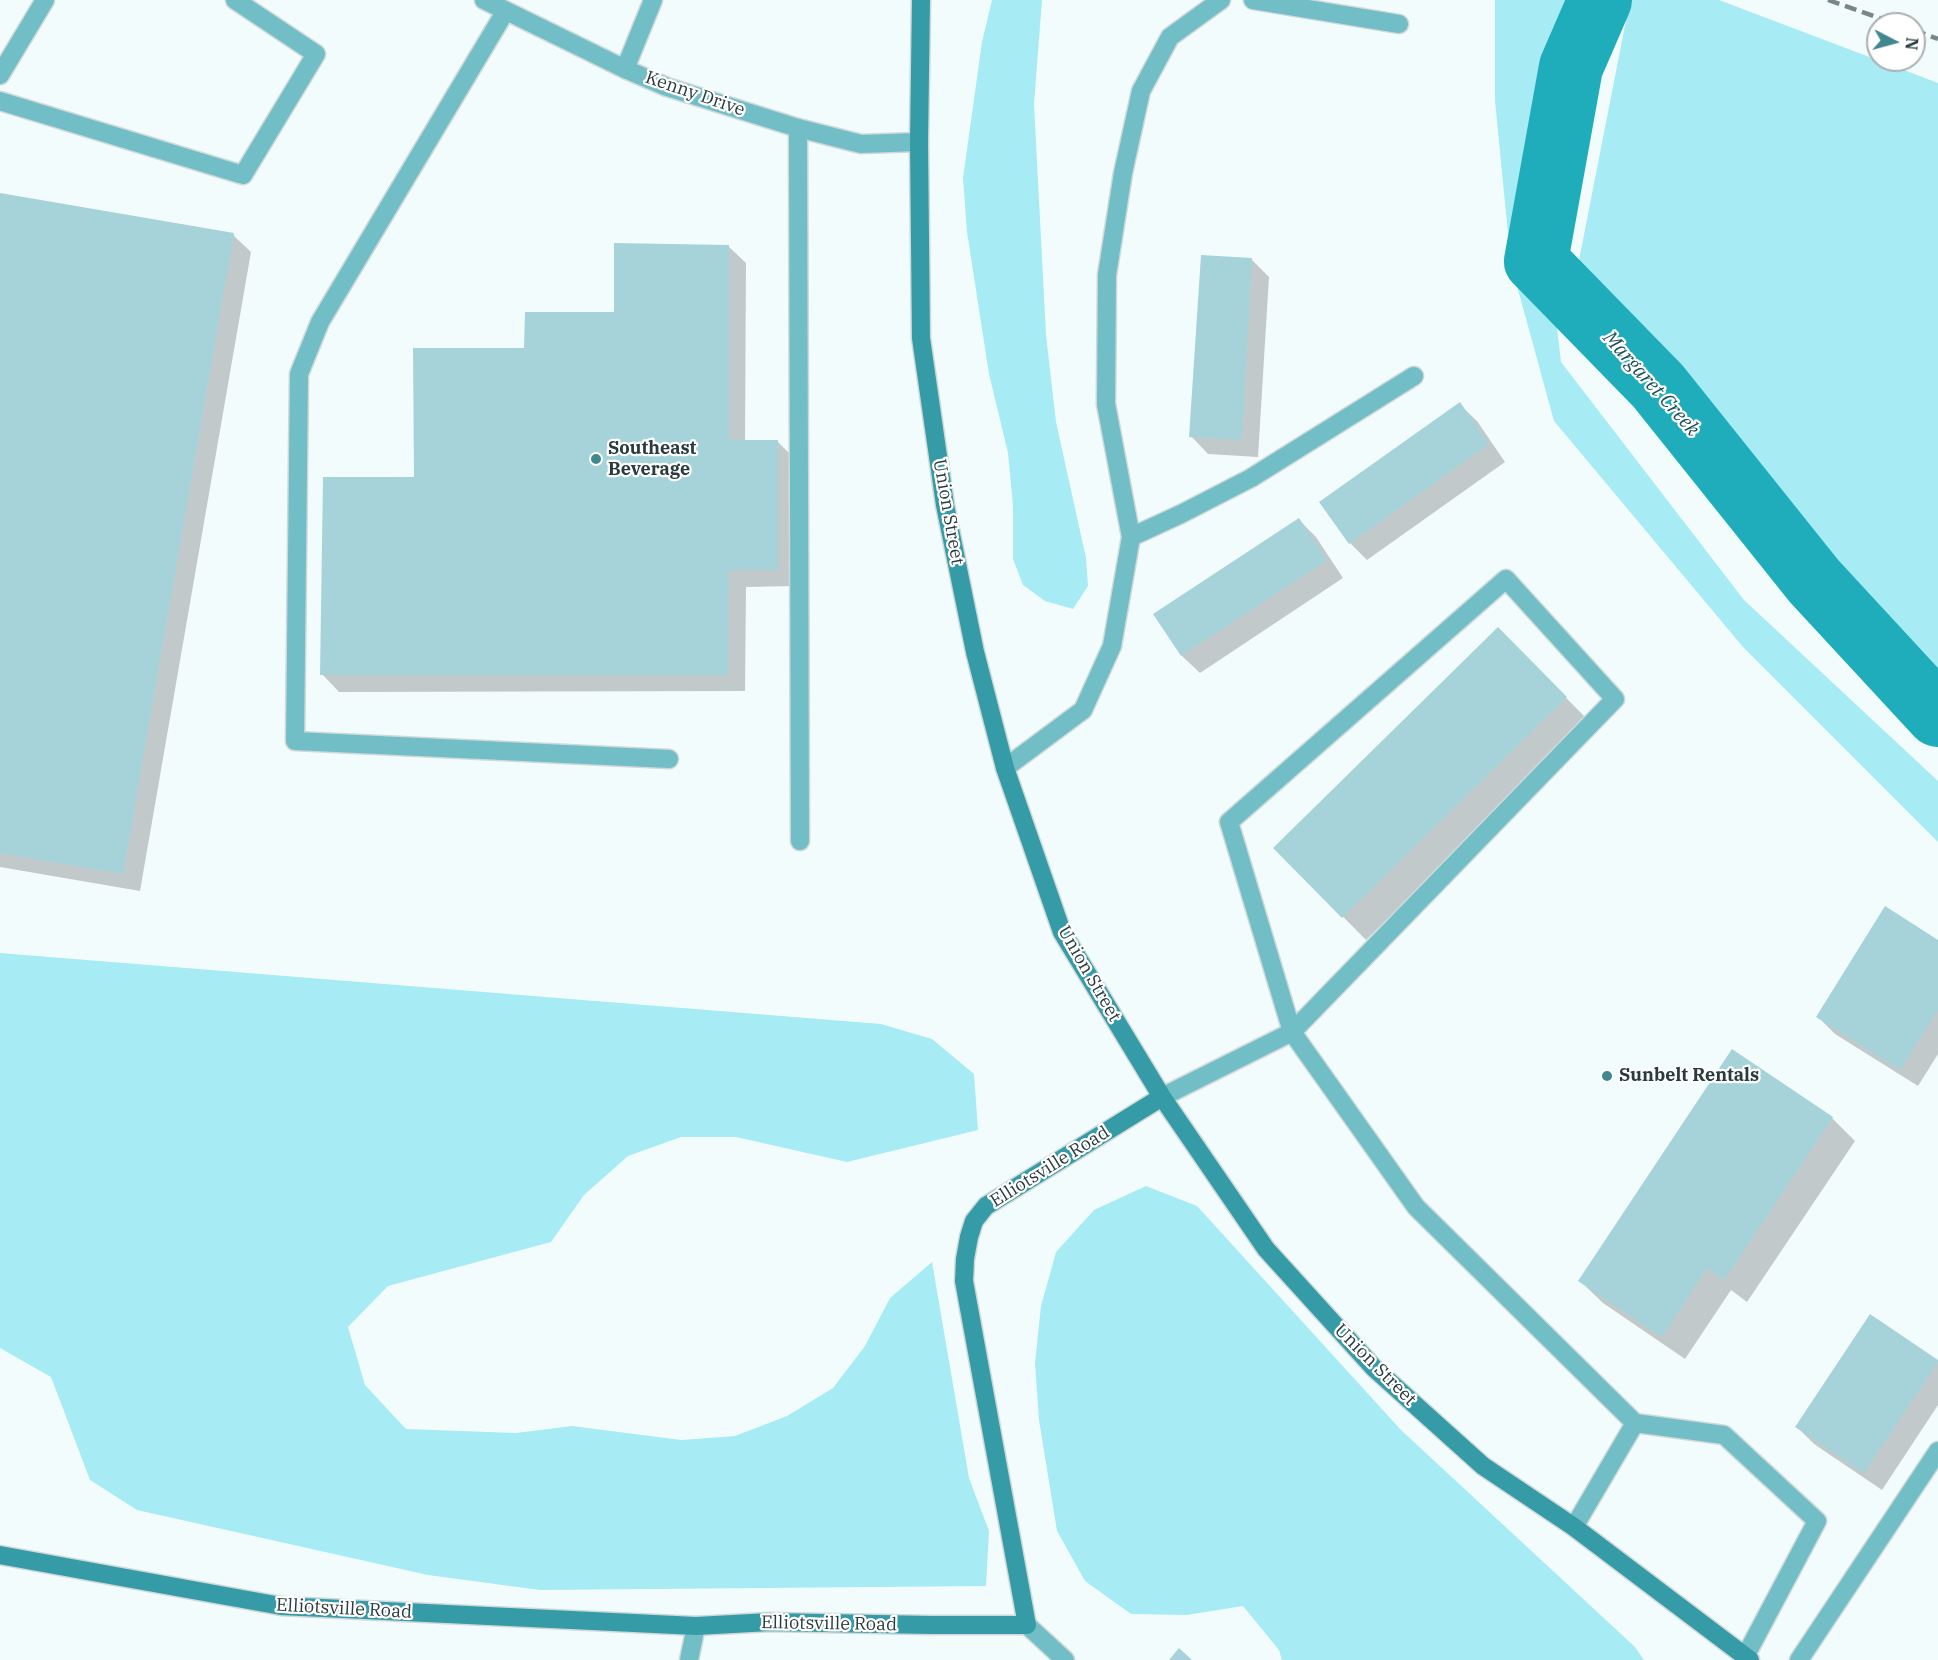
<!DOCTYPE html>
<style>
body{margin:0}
#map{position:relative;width:1938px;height:1660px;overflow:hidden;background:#f3fcfd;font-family:"IBM Plex Serif",serif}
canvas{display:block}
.north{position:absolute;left:1866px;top:12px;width:60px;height:60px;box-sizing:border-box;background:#fff;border:2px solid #a9b1b1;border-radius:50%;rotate:96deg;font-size:16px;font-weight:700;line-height:24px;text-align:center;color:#293b3d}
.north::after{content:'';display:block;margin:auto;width:21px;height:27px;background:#40878f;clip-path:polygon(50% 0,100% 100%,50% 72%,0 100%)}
</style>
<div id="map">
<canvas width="1938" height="1660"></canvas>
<div class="north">N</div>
</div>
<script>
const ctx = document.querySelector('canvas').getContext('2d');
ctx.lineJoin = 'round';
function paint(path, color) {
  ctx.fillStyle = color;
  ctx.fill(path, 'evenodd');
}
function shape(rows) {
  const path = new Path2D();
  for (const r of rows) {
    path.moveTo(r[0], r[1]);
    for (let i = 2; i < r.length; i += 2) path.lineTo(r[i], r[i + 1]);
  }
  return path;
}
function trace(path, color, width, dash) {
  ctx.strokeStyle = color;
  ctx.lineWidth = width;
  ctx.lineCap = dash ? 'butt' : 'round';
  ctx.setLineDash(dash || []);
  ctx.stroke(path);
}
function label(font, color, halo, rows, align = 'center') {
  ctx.font = font + ' "IBM Plex Serif",serif';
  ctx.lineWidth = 4.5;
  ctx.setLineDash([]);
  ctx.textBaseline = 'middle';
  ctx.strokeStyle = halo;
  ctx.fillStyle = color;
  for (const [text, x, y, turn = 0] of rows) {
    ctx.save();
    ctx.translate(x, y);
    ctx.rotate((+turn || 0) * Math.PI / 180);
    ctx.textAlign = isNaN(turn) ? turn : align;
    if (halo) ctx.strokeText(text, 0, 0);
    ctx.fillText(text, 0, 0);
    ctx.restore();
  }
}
paint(shape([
 [992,0,1042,0,1034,104,1046,335,1056,422,1086,558,1088,586,1073,609,1045,601,1023,585,1013,559,1013,506,1008,453,989,374,967,232,963,178,982,42],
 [1495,0,1589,0,1578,106,1545,224,1561,362,1744,600,1938,781,1938,842,1743,647,1554,421,1511,264,1495,101],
 [1630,0,1719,0,1938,83,1938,690,1612,337,1571,301],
 [0,953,881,1024,932,1039,974,1074,978,1130,847,1162,736,1137,681,1137,628,1156,584,1195,551,1242,388,1286,348,1327,365,1385,406,1429,516,1433,572,1426,681,1440,735,1436,787,1416,833,1388,865,1346,890,1298,932,1262,969,1478,989,1531,986,1586,540,1590,428,1575,137,1510,90,1480,51,1377,0,1348],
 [1146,1186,1197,1206,1401,1430,1635,1647,1644,1660,1282,1660,1279,1650,1243,1606,1187,1615,1131,1614,1085,1581,1057,1531,1039,1420,1035,1363,1041,1306,1056,1252,1094,1210]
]), '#a7ebf4');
paint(shape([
 [0,194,233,235,251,252,140,891,0,867],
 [728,246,746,263,745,442,778,442,795,459,795,586,746,587,745,691,339,692,322,674,416,478,525,349,615,314],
 [1252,260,1269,277,1258,457,1208,454,1191,436],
 [1459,404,1477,421,1505,462,1367,560,1350,543],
 [1299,520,1316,537,1343,578,1200,673,1182,656,1155,614],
 [1498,629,1589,721,1366,940,1275,848],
 [1938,941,1938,1054,1918,1086,1835,1034,1818,1017],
 [1832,1118,1855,1141,1747,1302,1731,1290,1685,1359,1603,1303,1580,1281],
 [1938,1362,1938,1405,1882,1490,1814,1444,1797,1427]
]), '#0003');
trace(shape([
 [1600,0,1571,67,1536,261,1658,386,1814,581,1938,715]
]), '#20adbb', 64);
paint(shape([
 [0,193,234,233,123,874,0,853],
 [614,243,729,245,729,440,778,440,778,570,729,570,728,675,320,675,323,477,414,477,413,348,524,348,525,312,614,312],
 [1201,255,1252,258,1242,440,1189,437],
 [1460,402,1489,444,1349,544,1319,502],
 [1299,518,1327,560,1181,656,1153,614],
 [1498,627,1567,697,1342,918,1273,848],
 [1885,906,1938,940,1938,1010,1900,1070,1816,1017],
 [1732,1049,1833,1117,1724,1280,1707,1268,1662,1337,1578,1281],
 [1870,1314,1938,1360,1938,1362,1864,1473,1795,1427],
 [1179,1648,1192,1660,1169,1660]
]), '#a6d3d9');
const lane = shape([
 [505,12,320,322,299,374,295,741,669,759],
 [625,69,653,0],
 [0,75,45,0],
 [0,101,243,175,316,54,235,0],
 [798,128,800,841],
 [1506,579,1615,699,1292,1032,1229,822,1506,579],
 [1162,1097,1292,1032,1416,1207,1635,1423,1574,1527],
 [1635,1423,1724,1435,1817,1521,1745,1657],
 [1799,1660,1938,1451]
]);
const street = shape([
 [484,0,625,69,667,87,798,128,861,144,919,142],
 [1253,0,1399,24],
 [1131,537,1181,514,1251,478,1414,376],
 [1005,768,1083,710,1112,646,1131,537,1106,404,1107,275,1123,173,1141,91,1170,37,1221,0],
 [1027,1625,1065,1660],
 [689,1660,696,1626]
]);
const secondary = shape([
 [921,0,919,142,921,338,945,505,975,652,1005,768,1062,932,1162,1097,1266,1249,1374,1368,1483,1466,1574,1527,1750,1660],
 [0,1555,281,1606,696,1626,770,1622,931,1625,1027,1625,964,1281,965,1259,969,1237,974,1221,986,1206,1162,1097]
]);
trace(lane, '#cfd9da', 21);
trace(street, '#cfd9da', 21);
trace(secondary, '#cfd9da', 21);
trace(lane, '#71bec7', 18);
trace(street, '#71bec7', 18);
trace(secondary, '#349ba7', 18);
trace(shape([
 [1828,0,1896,24],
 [1914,30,1938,39]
]), '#778687', 4.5, [12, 6]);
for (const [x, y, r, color] of [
 [596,459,6,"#40878f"],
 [1607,1076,6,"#40878f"]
]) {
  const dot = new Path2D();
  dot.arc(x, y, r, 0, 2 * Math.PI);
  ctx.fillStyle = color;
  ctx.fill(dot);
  trace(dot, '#fff', 2);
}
label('18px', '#293b3d', '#fff', [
 ["Kenny Drive",695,94,19],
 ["Union Street",948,512,80],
 ["Union Street",1089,974,60],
 ["Elliotsville Road",1050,1167,-32],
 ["Union Street",1375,1365,45],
 ["Elliotsville Road",344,1609,3],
 ["Elliotsville Road",829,1624,1]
]);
label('bold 18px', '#293b3d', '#fff', [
 ["Southeast",608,449],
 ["Beverage",608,470],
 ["Sunbelt Rentals",1619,1076]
], 'left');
label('italic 20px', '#1b5158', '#fff', [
 ["Margaret Creek",1651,384,48]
]);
</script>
